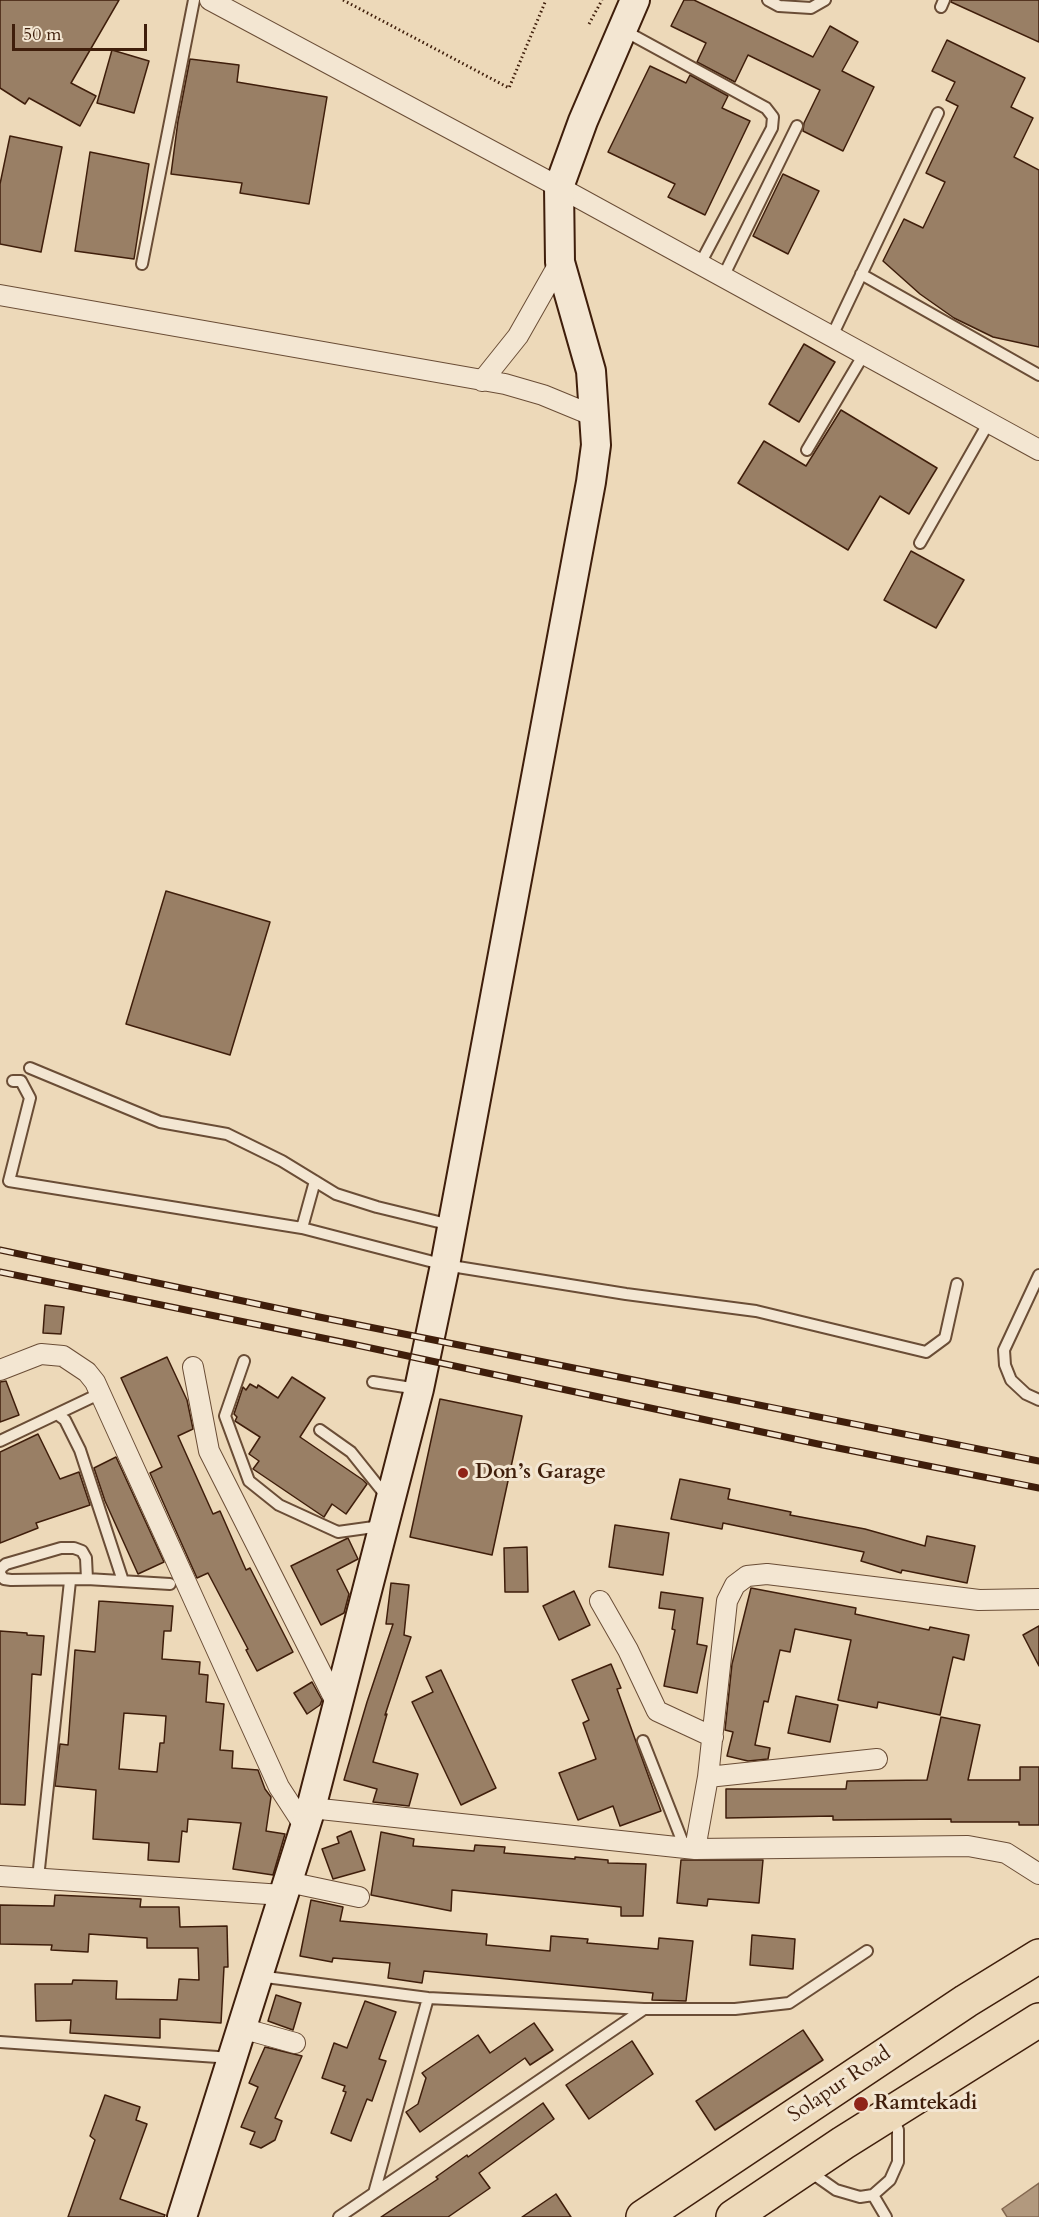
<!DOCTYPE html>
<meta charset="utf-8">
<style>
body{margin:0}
#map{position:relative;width:1039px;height:2217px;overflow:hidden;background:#edd9b9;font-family:Cardo,serif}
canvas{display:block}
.scale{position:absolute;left:12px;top:24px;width:135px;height:27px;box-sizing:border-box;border:3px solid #3f1e0b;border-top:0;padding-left:8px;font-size:18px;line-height:21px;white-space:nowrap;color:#3f1e0b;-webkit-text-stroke:4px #f3e6d2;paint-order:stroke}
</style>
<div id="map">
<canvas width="1039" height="2217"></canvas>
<div class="scale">50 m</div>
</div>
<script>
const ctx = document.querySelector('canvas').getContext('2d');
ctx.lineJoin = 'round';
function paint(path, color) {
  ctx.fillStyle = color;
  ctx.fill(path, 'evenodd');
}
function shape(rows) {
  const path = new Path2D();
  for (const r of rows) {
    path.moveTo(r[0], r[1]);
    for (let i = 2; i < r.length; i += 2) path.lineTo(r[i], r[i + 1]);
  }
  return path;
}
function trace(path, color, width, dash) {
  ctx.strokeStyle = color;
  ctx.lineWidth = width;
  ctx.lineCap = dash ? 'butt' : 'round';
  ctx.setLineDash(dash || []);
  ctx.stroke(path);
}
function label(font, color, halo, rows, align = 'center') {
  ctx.font = font + ' Cardo,serif';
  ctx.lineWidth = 6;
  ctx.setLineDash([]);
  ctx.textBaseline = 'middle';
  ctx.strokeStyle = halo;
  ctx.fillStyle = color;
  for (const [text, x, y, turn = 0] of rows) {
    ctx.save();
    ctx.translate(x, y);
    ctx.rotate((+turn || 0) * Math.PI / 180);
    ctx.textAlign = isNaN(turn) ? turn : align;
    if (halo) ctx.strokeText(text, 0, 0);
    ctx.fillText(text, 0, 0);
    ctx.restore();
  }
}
const water = shape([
 [1039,2183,1039,2217,1007,2217,1002,2209,1039,2183]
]);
paint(water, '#b2997e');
trace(water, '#846850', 1.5);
const building = shape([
 [0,0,119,0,71,83,96,96,80,126,29,98,25,104,0,88,0,0],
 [684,0,694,0,813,57,830,26,858,42,842,71,874,87,843,151,803,131,804,123,820,90,748,55,735,82,697,62,706,43,671,26,684,0],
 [951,0,1039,0,1039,42,951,2,951,0],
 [947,40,1025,78,1011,107,1033,118,1014,157,1039,170,1039,347,993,337,954,318,920,294,883,261,904,219,923,228,945,182,926,173,958,106,946,100,955,82,932,71,947,40],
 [112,50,149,61,134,113,97,103,112,50],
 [190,59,239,65,237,82,327,97,309,204,240,193,242,183,171,174,178,121,190,59],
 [650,66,686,83,690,75,728,96,722,108,750,121,705,215,668,197,675,184,608,152,650,66],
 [10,136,62,147,41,252,0,244,0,184,10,136],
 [90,152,149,164,134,259,75,251,90,152],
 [783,174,819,191,788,254,753,236,783,174],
 [804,344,835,362,799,422,769,404,804,344],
 [841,410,937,468,909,514,880,496,848,550,738,483,764,441,806,466,841,410],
 [911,551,964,580,936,628,884,600,911,551],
 [166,891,270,922,230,1055,126,1024,166,891],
 [45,1305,64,1307,61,1334,43,1333,45,1305],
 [167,1357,187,1400,193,1429,178,1436,213,1514,220,1511,246,1570,250,1568,293,1652,257,1671,246,1650,248,1649,208,1573,197,1578,150,1473,162,1467,121,1378,167,1357],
 [292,1377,325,1398,300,1437,363,1480,367,1484,346,1514,332,1504,324,1517,253,1469,259,1461,249,1454,260,1437,235,1421,237,1417,234,1414,243,1387,246,1390,250,1384,257,1388,258,1385,278,1398,292,1377],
 [6,1381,19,1415,0,1422,0,1382,6,1381],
 [440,1399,522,1416,492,1555,410,1537,440,1399],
 [38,1434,60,1479,79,1472,90,1505,36,1523,38,1528,0,1543,0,1452,38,1434],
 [116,1457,164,1562,138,1574,105,1501,94,1468,116,1457],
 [680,1479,730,1489,728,1499,791,1512,790,1515,865,1529,925,1546,927,1536,975,1546,967,1583,902,1570,901,1573,861,1561,864,1552,723,1523,722,1529,671,1519,680,1479],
 [615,1525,669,1533,663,1575,609,1567,615,1525],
 [348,1538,358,1559,337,1570,349,1594,344,1613,321,1625,291,1566,348,1538],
 [527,1547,528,1592,505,1592,504,1548,527,1547],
 [391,1583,409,1585,404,1635,411,1637,385,1715,387,1714,373,1762,418,1774,409,1806,373,1802,377,1789,344,1780,367,1702,393,1624,386,1624,391,1583],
 [751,1588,856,1608,855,1614,929,1630,930,1627,969,1635,964,1660,953,1657,940,1715,878,1702,877,1708,838,1700,851,1640,795,1629,790,1652,780,1650,768,1702,764,1701,755,1745,770,1748,768,1759,748,1761,727,1756,733,1732,725,1730,732,1664,751,1588],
 [574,1591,590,1625,559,1640,543,1606,574,1591],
 [661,1592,703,1598,697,1644,707,1646,697,1693,664,1686,675,1630,672,1629,675,1610,659,1608,661,1592],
 [99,1601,173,1606,171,1631,164,1631,162,1659,200,1662,199,1674,208,1675,206,1702,224,1704,220,1750,233,1751,232,1768,258,1770,265,1789,271,1797,266,1831,285,1834,273,1875,233,1869,241,1823,188,1819,187,1832,182,1831,179,1862,148,1860,149,1843,93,1839,96,1790,55,1786,60,1744,68,1745,75,1650,95,1652,99,1601],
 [124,1713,166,1716,164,1743,160,1743,157,1772,119,1769,124,1713],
 [1039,1626,1039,1666,1023,1635,1039,1626],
 [0,1631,27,1633,27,1635,44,1636,41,1675,32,1674,25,1805,0,1804,0,1631],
 [611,1664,621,1688,617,1689,661,1811,620,1826,613,1806,578,1820,559,1773,596,1759,583,1723,589,1720,572,1680,611,1664],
 [441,1670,496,1788,461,1805,412,1702,433,1692,426,1677,441,1670],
 [312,1682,322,1700,320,1705,307,1714,294,1693,312,1682],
 [796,1696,838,1705,830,1742,788,1733,796,1696],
 [941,1717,980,1725,968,1780,1020,1780,1020,1767,1039,1767,1039,1825,1019,1825,1019,1822,951,1822,951,1819,833,1820,833,1816,726,1818,726,1789,846,1789,847,1781,927,1780,941,1717],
 [351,1831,365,1870,333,1879,322,1849,339,1843,337,1837,351,1831],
 [381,1832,414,1839,413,1846,474,1851,475,1845,505,1847,504,1853,575,1859,575,1857,608,1860,608,1863,646,1864,643,1916,621,1916,621,1907,452,1890,451,1911,371,1895,381,1832],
 [681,1860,763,1860,759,1903,708,1899,707,1906,677,1903,681,1860],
 [55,1895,141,1899,140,1907,179,1907,180,1927,227,1926,228,1967,224,1967,221,2023,160,2019,160,2038,70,2033,71,2020,36,2021,35,1984,72,1984,73,1980,117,1981,116,1999,177,2000,179,1979,199,1980,198,1948,147,1948,147,1938,89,1934,88,1952,51,1950,52,1945,0,1944,0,1905,54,1906,55,1895],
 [311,1900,343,1907,340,1921,487,1934,486,1945,550,1951,551,1936,588,1939,587,1943,658,1949,659,1938,693,1941,686,2001,652,2000,653,1993,424,1971,422,1983,388,1978,390,1963,333,1958,332,1962,300,1956,311,1900],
 [752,1935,795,1939,793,1969,750,1965,752,1935],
 [276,1995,301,2003,293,2030,268,2021,276,1995],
 [365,2001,396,2012,379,2059,386,2061,372,2101,367,2099,351,2141,331,2133,346,2092,343,2091,345,2086,322,2078,334,2043,347,2048,365,2001],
 [534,2023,553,2050,530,2065,525,2058,420,2132,406,2112,418,2104,426,2078,422,2073,478,2035,490,2053,534,2023],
 [803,2030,823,2060,715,2130,696,2101,803,2030],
 [632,2041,653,2074,589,2119,566,2085,632,2041],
 [265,2047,302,2056,275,2118,282,2121,275,2140,261,2148,250,2144,255,2132,241,2127,258,2087,249,2083,265,2047],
 [105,2095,140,2107,136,2120,147,2124,120,2199,165,2215,164,2217,68,2217,95,2140,90,2136,105,2095],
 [543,2103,554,2119,479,2173,490,2188,448,2217,381,2217,438,2179,436,2177,467,2155,468,2157,543,2103],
 [556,2194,571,2217,522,2217,556,2194]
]);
paint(building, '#997f65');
trace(building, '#3f1e0b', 1.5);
const lane = shape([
 [768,0,779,6,811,8,825,0],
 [941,7,944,0],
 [623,30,766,108,773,117,772,128,700,264],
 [142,264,194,0],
 [861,274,1039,375],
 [723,277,797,126],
 [832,336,938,113],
 [807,450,864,354],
 [920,543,989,422],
 [30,1068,160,1122,227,1134,282,1161,336,1194,377,1207,451,1225],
 [13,1081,21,1081,30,1098,9,1181,302,1228,445,1265,626,1294,756,1311,926,1352,945,1338,957,1284],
 [302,1228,315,1181],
 [1039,1275,1004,1350,1005,1365,1011,1380,1026,1394,1039,1400],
 [244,1361,225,1416,249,1481,279,1505,338,1532,381,1526],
 [373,1382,418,1389],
 [57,1414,65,1420,80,1450,123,1581],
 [320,1430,351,1452,387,1497],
 [0,1441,101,1393],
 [0,1572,1,1568,6,1564,61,1548,74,1548,82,1551,86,1558,87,1579],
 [0,1574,4,1579,11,1580,87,1579,170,1584],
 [643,1741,685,1848],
 [38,1878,70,1581],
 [258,1976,428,1998,644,2009,735,2009,789,2003,867,1951],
 [0,2042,232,2058],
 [809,2171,836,2190,860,2197,873,2195,890,2180,898,2162,898,2130,892,2116],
 [374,2193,428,1998],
 [873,2195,886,2217],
 [339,2217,644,2009]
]);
const street = shape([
 [210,0,559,187,1039,450],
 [0,295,505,384,543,395,594,416],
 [482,381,518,336,560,262],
 [193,1367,209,1451,338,1706],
 [0,1370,41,1354,63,1356,87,1372,95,1382,279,1787,305,1827],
 [600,1601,628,1650,657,1711,713,1737],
 [708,1777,877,1759],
 [311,1808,695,1849,968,1846,1006,1853,1039,1874],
 [695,1849,708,1777,727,1601,735,1585,747,1576,767,1574,979,1600,1039,1599],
 [0,1876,283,1895],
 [288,1882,359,1897],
 [241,2028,295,2043]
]);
const secondary = shape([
 [182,2217,311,1808,419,1389,445,1265,591,482,596,445,591,371,560,262,559,187,583,121,635,0]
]);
const highway = shape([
 [643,2217,966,2001,1039,1956],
 [733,2217,843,2143,1039,2020]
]);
trace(lane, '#6a4d36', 14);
trace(street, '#6a4d36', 22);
trace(secondary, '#3f1e0b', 32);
trace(highway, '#3f1e0b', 36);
trace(shape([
 [343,0,509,88,546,0],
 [589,24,602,0]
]), '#3f1e0b', 3, [1.5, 3]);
trace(lane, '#f3e6d2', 10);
trace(street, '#f3e6d2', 20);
trace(secondary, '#f3e6d2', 28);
trace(highway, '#edd9b9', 33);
const rail = shape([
 [0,1250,319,1317,1039,1461],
 [0,1272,352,1344,818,1444,1039,1488]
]);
trace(rail, '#3f1e0b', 7);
trace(rail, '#f3e6d2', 4.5, [14]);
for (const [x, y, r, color] of [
 [463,1473,6,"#8f2418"],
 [861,2104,8,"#8f2418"]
]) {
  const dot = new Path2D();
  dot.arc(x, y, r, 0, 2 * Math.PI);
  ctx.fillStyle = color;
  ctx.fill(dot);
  trace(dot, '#f3e6d2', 2);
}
label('bold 21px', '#3f1e0b', '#f3e6d2', [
 ["Don’s Garage",475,1473],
 ["Ramtekadi",874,2104]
], 'left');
label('21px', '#3f1e0b', '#f3e6d2', [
 ["Solapur Road",840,2085,-34]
]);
</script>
